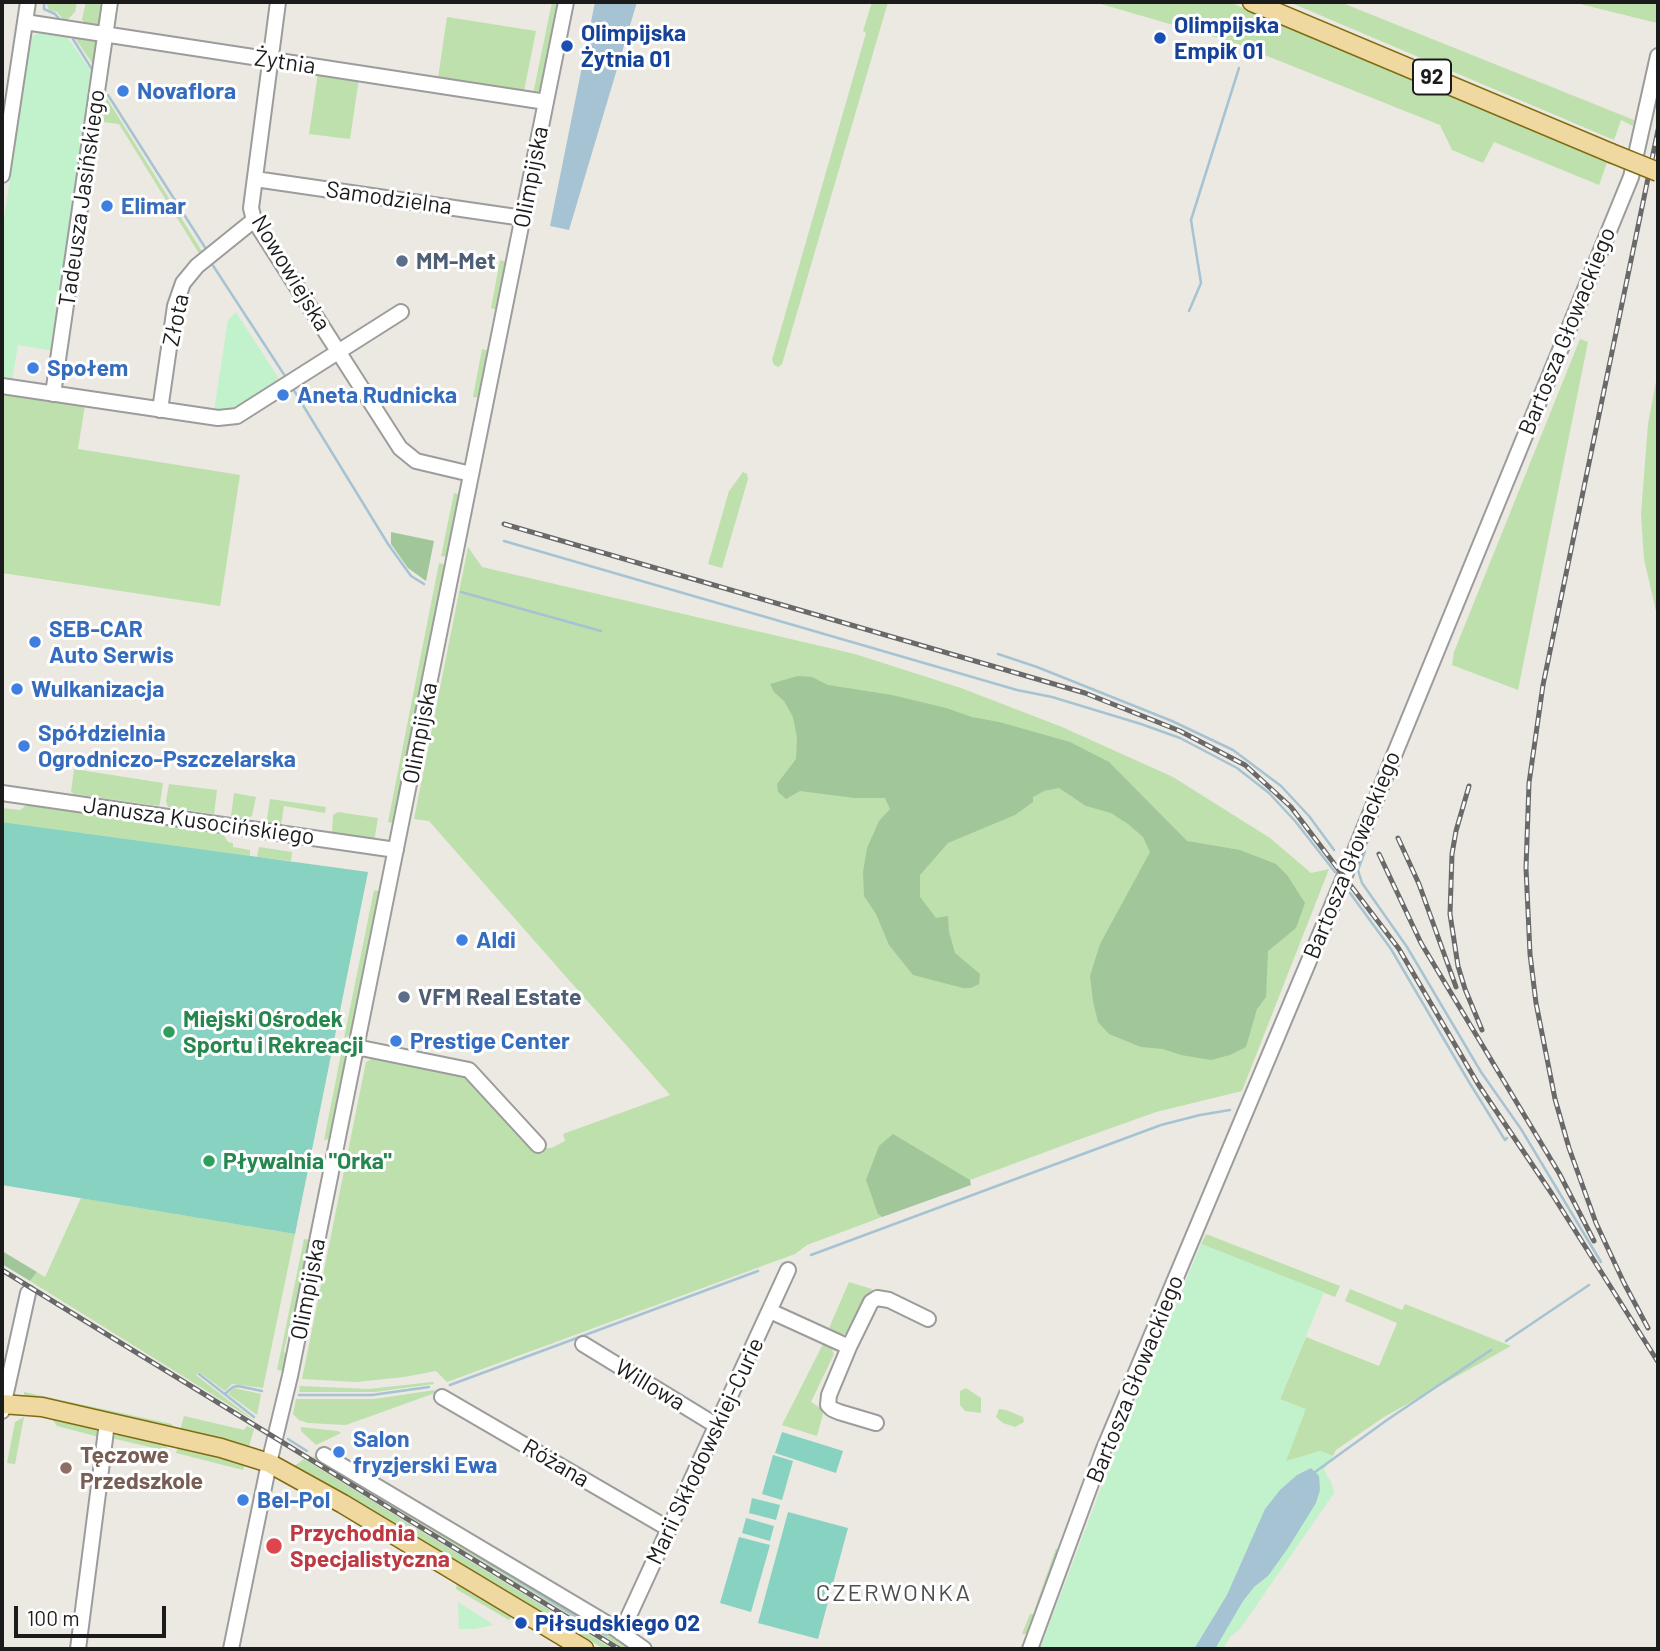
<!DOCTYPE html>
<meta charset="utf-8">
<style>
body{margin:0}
#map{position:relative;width:1660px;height:1651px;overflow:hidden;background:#ebe9e1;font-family:Barlow,sans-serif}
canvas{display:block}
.frame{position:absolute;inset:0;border:4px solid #1b1b1b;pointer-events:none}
.scale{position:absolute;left:14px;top:1606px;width:152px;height:32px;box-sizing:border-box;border:4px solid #1b1b1b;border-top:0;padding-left:9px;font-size:21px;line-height:24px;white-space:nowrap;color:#1b1b1b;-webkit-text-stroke:5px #fff;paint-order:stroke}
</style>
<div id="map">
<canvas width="1660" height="1651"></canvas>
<div class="frame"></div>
<div class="scale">100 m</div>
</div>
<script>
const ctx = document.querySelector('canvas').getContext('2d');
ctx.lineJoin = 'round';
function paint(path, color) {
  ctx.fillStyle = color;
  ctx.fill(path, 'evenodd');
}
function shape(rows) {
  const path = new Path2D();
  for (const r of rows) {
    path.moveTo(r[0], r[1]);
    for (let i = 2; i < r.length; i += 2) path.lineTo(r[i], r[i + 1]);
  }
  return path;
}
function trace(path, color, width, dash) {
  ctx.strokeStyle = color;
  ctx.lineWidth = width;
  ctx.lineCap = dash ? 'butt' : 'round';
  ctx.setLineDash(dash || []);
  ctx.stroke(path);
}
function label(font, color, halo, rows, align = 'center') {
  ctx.font = font + ' Barlow,sans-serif';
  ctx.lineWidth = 6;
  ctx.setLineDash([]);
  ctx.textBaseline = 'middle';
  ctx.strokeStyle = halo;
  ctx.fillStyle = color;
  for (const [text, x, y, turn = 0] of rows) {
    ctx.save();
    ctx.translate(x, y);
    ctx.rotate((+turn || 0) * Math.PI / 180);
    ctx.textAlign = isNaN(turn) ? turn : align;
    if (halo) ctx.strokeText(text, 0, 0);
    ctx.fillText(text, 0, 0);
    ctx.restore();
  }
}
paint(shape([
 [46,2,77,2,75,12,65,22,57,12,49,10],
 [86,2,105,5,102,24,98,29,88,29,82,19],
 [552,2,559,2,541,90,533,94],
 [872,2,888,2,782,364,778,367,774,365,772,360,866,33,863,31],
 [1094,2,1229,2,1608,160,1599,185,1494,142,1483,163,1452,150,1440,125,1232,42],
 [1289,2,1340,2,1634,120,1633,126,1621,120,1614,140],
 [1572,2,1658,2,1657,23],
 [447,17,536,31,524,91,438,78],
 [65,34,95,39,99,43,96,69,75,38,70,38],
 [318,73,359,78,350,139,309,134],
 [106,97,203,253,200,255,119,124,103,122],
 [500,260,507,262,497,310,491,308],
 [1580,339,1588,342,1518,690,1452,665,1454,652],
 [482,349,489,351,480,398,473,397],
 [1658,371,1658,620,1644,559,1641,514,1648,424],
 [3,393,85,405,78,449,240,475,220,606,2,573],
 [743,472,747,474,748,479,722,568,708,564,729,491],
 [454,493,461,495,448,557,441,556],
 [468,547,482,567,855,654,961,688,1062,727,1173,777,1270,838,1311,873,1329,869,1242,1091,1156,1112,1075,1141,878,1214,882,1217,807,1245,795,1254,447,1382,436,1371,404,1377,356,1382,302,1379,366,1062,375,1057,462,1076,476,1083,532,1149,551,1148,565,1141,563,1134,670,1095,429,821,414,819],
 [439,563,446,565,395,824,388,822],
 [74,769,163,783,160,803,159,806,74,794,71,792],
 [169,784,217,790,214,814,168,807,166,801],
 [234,793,256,797,252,816,245,819,231,816],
 [270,799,326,807,325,813,284,806,281,825,269,825,267,819],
 [28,804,222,832,228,842,233,843,233,847,250,850,250,856,2,822,2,808,20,810],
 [338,812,378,818,374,841,332,834,333,815],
 [259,847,292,852,291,861,257,857],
 [374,890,382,892,353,1034,344,1038],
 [342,1049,348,1057,333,1134,330,1139,324,1140],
 [81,1198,295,1234,263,1388,232,1384,225,1391,199,1372,196,1375,255,1421,30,1281,37,1272,45,1277],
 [1206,1234,1340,1286,1335,1297,1201,1244],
 [304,1239,310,1240,308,1259,298,1306,293,1311,284,1351,288,1359,285,1371,277,1370],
 [849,1282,872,1289,851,1331,842,1335,829,1328],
 [1350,1289,1402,1310,1405,1304,1511,1346,1384,1417,1336,1450,1333,1456,1320,1451,1286,1462,1280,1399,1306,1337,1379,1366,1397,1323,1345,1301],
 [824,1342,831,1347,834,1354,811,1402,824,1410,817,1436,782,1425],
 [433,1382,434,1384,375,1392,299,1392,300,1386,368,1389],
 [234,1388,261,1394,257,1415,228,1394],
 [966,1388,981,1398,981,1413,965,1411,960,1405,960,1391],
 [435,1390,435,1393,346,1425,308,1423,299,1420,293,1414,296,1399,374,1399],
 [24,1392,172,1424,173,1430,24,1398],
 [999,1409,1006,1410,1023,1417,1024,1422,1015,1427,1003,1423,996,1417],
 [50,1416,96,1428,99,1437,57,1426],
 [184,1416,244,1430,247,1426,254,1429,248,1450,180,1430],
 [24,1417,15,1464,7,1463,15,1422],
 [301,1427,338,1431,341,1433,316,1445,301,1431],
 [120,1433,167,1442,167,1451,111,1438],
 [178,1447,246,1461,243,1470,176,1453],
 [316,1454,611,1633,614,1637,634,1649,625,1649,313,1458],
 [304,1459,613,1649,604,1649,564,1624,561,1628,293,1467],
 [1056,1548,1060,1552,1032,1631,1028,1634,1022,1634,1030,1614,1033,1614],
 [457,1582,513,1613,509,1620,456,1589]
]), '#bee0ac');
paint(shape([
 [391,532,434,541,426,581,408,568,391,544],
 [798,676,812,677,828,685,892,695,946,708,972,717,999,722,1070,742,1109,762,1187,841,1240,850,1276,864,1287,875,1305,903,1296,928,1268,951,1266,997,1257,1009,1246,1047,1230,1055,1211,1060,1181,1055,1163,1049,1141,1047,1109,1034,1098,1022,1093,1001,1090,976,1100,944,1150,852,1143,837,1128,824,1111,813,1086,806,1059,788,1044,791,1033,797,1033,802,1015,815,948,843,920,875,920,897,936,918,948,916,949,932,955,953,980,974,979,984,971,988,963,988,913,975,889,945,876,914,864,896,863,872,867,848,879,821,890,809,885,798,854,798,800,791,786,799,778,792,777,784,796,759,797,738,793,717,784,701,774,692,770,684],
 [893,1134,970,1180,971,1185,882,1217,878,1214,866,1180,879,1146],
 [2,1251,37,1272,30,1281,2,1264]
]), '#a1c69a');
paint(shape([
 [45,31,65,34,95,77,71,234,69,237,54,351,18,345,12,380,2,379,2,234,30,40,32,36],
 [236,312,281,382,230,413,214,411,228,320],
 [1201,1244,1324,1292,1280,1399,1306,1409,1286,1461,1320,1451,1333,1456,1324,1470,1332,1484,1334,1493,1240,1629,1230,1637,1223,1649,1040,1649,1117,1446],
 [458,1602,494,1625,474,1629,459,1629]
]), '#c1f2cc');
paint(shape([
 [2,822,368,872,295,1234,2,1185],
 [782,1432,843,1451,836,1473,775,1453],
 [773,1455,793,1461,782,1500,762,1494],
 [752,1498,780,1505,776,1520,749,1513],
 [788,1512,848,1528,818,1639,758,1623],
 [746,1518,774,1526,770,1541,742,1533],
 [739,1537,770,1545,751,1612,720,1603]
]), '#87d2c0');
paint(shape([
 [595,2,637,2,569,230,550,226],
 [1311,1468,1319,1476,1320,1490,1316,1503,1288,1548,1268,1576,1254,1587,1243,1601,1215,1649,1194,1649,1227,1595,1265,1509,1280,1490,1297,1475]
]), '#a6c3d4');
trace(shape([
 [44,2,44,9,55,14,61,21],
 [73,39,93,71],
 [108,95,206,249],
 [212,264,285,376],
 [1189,311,1201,283,1191,220,1239,68],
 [293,389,388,544,411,576,424,584],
 [504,541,1017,690,1052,697,1141,724,1180,738,1237,768,1269,793,1295,821,1335,872],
 [461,592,601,631],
 [998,654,1037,667,1172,721,1233,750,1281,786,1309,816,1334,850],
 [1365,851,1358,870,1362,883,1407,947,1481,1072,1521,1129,1601,1262],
 [1350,893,1391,949,1469,1082,1505,1140,1507,1138],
 [811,1255,1161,1125,1200,1115,1230,1110],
 [1506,1341,1589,1285],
 [199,1374,254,1417],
 [450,1385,758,1271],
 [226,1393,233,1387,238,1386,262,1391],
 [299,1395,372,1395,429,1387],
 [288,1439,307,1451],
 [1315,1472,1387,1420,1491,1350],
 [430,1526,606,1635]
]), '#a6c3d4', 2.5);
const minor = shape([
 [278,2,251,208,254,220,400,448,416,461,471,474],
 [25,22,546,102],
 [2,175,28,2],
 [255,179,523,218],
 [2,386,218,418,237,416,401,312],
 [53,394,110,2],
 [160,410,175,306,183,283,197,266,254,220],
 [2,793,396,850],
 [356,1047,469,1070,538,1145],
 [770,1311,849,1347],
 [583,1344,717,1426],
 [442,1397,669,1529],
 [2,1411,28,1293],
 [876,1423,839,1412,832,1409,828,1405,829,1395,849,1347,871,1302,877,1298,889,1300,928,1319],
 [324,1455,613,1627,644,1649],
 [621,1633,788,1270],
 [78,1649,107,1423],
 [231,1649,269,1463,290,1376,566,2],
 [1030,1649,1103,1451,1345,875,1631,177,1658,56]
]);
const major = shape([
 [1252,2,1611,153],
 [2,1404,42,1407,221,1448,269,1463,343,1504,584,1649]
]);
trace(minor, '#9c9c9c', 18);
trace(major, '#816b10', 21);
trace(minor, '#fff', 14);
trace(major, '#f0d9a1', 18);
const rail = shape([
 [504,524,1085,693,1180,731,1245,765,1291,807,1399,949,1478,1084,1552,1194,1658,1362],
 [1469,786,1456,831,1452,854,1450,914,1458,966,1465,989,1482,1030],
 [1398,838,1419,884,1456,987],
 [1379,854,1421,943,1559,1173,1594,1241],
 [2,1270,619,1649],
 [1648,1328,1624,1283,1596,1223,1569,1148,1555,1099,1536,1003,1530,954,1526,868,1529,783,1543,685,1658,130]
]);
trace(rail, '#696969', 5);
trace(rail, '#fff', 2.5, [8]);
const majorBridge = shape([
 [1611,153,1658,172]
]);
trace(majorBridge, '#816b10', 21, []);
trace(majorBridge, '#f0d9a1', 18);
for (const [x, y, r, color] of [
 [1160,38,7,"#1a4fb4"],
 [567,46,7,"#1a4fb4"],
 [123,91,7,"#3f7fe0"],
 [107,206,7,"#3f7fe0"],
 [402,261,7,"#5c6f8a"],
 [33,368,7,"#3f7fe0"],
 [283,395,7,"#3f7fe0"],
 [35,642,7,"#3f7fe0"],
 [17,689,7,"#3f7fe0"],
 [24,746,7,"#3f7fe0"],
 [462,940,7,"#3f7fe0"],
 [404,997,7,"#5c6f8a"],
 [169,1032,7,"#2e9e5b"],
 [396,1041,7,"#3f7fe0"],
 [209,1161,7,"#2e9e5b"],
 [339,1452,7,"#3f7fe0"],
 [66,1468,7,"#8d6e63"],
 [243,1500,7,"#3f7fe0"],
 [274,1546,9,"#e0444e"],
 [521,1623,7,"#1a4fb4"]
]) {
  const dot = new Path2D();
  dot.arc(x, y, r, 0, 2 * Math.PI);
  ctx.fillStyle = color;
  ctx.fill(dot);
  trace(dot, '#fff', 2.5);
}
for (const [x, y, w] of [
 [1432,77,38]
]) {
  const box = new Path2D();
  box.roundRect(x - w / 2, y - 17.5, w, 35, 5);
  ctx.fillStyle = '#fff';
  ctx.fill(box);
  trace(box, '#1b1b1b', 2);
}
label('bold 21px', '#1b1b1b', null, [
 ["92",1432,77]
]);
label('bold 23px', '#164399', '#fff', [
 ["Olimpijska",1174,25],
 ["Empik 01",1174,51],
 ["Olimpijska",581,33],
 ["Żytnia 01",581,59],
 ["Piłsudskiego 02",535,1623]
], 'left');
label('23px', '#1b1b1b', '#fff', [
 ["Żytnia",285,62,8],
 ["Olimpijska",531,177,-79],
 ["Tadeusza Jasińskiego",82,198,-82],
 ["Samodzielna",389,198,8],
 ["Nowowiejska",291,273,59],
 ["Złota",176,320,-78],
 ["Bartosza Głowackiego",1567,331,-68],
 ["Olimpijska",420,733,-79],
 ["Janusza Kusocińskiego",199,821,8],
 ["Bartosza Głowackiego",1352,855,-68],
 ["Olimpijska",308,1289,-79],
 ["Bartosza Głowackiego",1135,1379,-68],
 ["Willowa",650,1385,31],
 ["Marii Skłodowskiej-Curie",705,1451,-65],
 ["Różana",556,1463,30]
]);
label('bold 23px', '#366cbe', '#fff', [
 ["Novaflora",137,91],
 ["Elimar",121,206],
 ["Społem",47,368],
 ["Aneta Rudnicka",297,395],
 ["SEB-CAR",49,629],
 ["Auto Serwis",49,655],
 ["Wulkanizacja",31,689],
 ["Spółdzielnia",38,733],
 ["Ogrodniczo-Pszczelarska",38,759],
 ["Aldi",476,940],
 ["Prestige Center",410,1041],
 ["Salon",353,1439],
 ["fryzjerski Ewa",353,1465],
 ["Bel-Pol",257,1500]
], 'left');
label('bold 23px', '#4e5e75', '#fff', [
 ["MM-Met",416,261],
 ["VFM Real Estate",418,997]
], 'left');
label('bold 23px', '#27864d', '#fff', [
 ["Miejski Ośrodek",183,1019],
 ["Sportu i Rekreacji",183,1045],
 ["Pływalnia \"Orka\"",223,1161]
], 'left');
label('bold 23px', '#785e54', '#fff', [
 ["Tęczowe",80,1455],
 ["Przedszkole",80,1481]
], 'left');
label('bold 23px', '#be3a42', '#fff', [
 ["Przychodnia",290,1533],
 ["Specjalistyczna",290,1559]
], 'left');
ctx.letterSpacing = '2px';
label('24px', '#4e4e4e', '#fff', [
 ["CZERWONKA",894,1593]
]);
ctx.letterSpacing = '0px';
</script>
